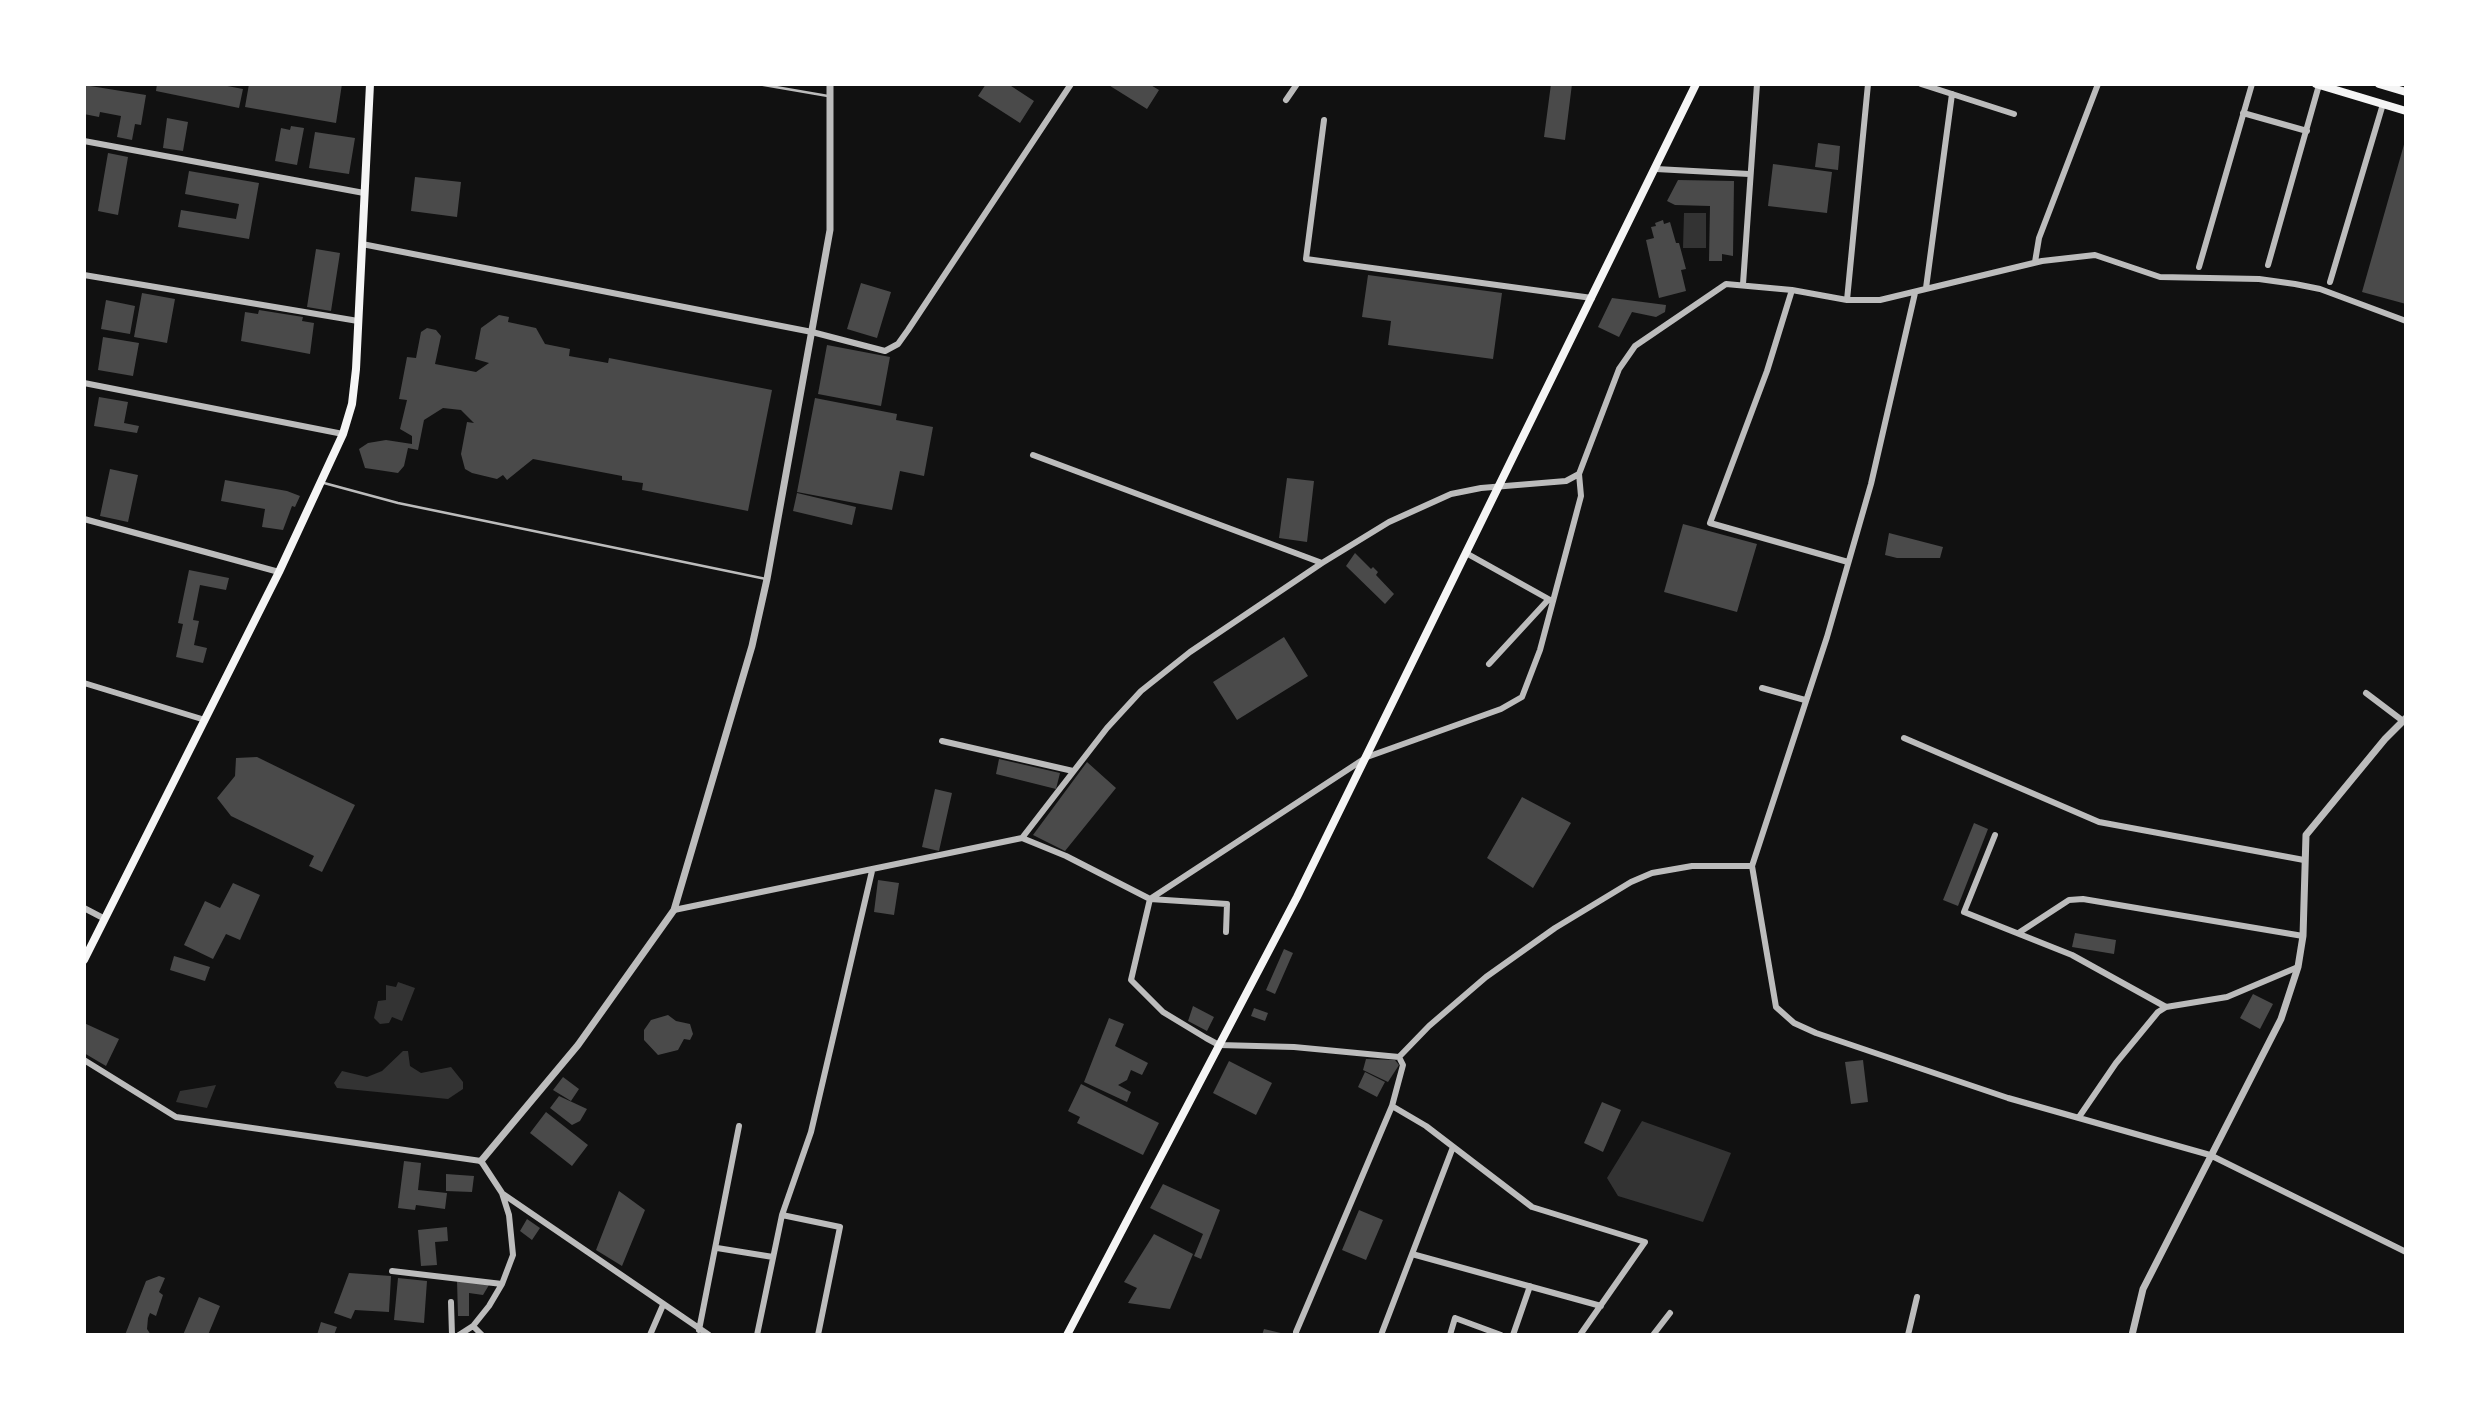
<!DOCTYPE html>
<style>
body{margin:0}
#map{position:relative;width:2490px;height:1419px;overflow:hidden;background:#111;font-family:"Noto Serif",serif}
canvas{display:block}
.frame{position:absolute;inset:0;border:86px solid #fff;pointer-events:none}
</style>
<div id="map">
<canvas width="2490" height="1419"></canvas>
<div class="frame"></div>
</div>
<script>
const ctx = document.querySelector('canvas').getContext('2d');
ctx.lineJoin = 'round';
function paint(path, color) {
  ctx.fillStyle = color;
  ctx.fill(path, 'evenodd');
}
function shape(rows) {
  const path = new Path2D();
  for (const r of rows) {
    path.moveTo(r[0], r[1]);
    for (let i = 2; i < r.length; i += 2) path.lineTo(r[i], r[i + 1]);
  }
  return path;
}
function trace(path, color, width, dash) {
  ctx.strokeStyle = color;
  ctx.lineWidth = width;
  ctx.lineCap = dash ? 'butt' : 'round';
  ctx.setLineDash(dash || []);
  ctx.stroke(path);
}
paint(shape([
 [1684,213,1706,213,1706,248,1683,248],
 [398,982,415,988,402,1021,392,1017,389,1023,380,1024,374,1018,378,1001,386,1000,386,985,396,987],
 [403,1051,408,1051,410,1066,421,1073,451,1067,463,1082,463,1089,448,1099,337,1088,334,1083,342,1071,367,1077,382,1071],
 [216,1085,207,1108,176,1102,180,1091],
 [1642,1121,1731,1153,1703,1222,1618,1196,1607,1178]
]), '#333');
paint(shape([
 [157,84,217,84,243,89,239,108,156,91],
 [249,84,342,84,336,123,245,107],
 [986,84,1008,84,1034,101,1020,123,978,96],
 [1107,84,1149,84,1159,90,1147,109],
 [1551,84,1572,84,1565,140,1544,137],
 [84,85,146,95,141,125,135,124,132,140,117,137,121,116,100,112,99,117,84,114],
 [167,118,188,122,183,151,163,148],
 [291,126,304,128,297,165,275,161,281,128,290,130],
 [315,132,355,138,349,174,309,168],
 [2405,141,2406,141,2406,304,2362,292],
 [1818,143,1840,146,1838,170,1815,167],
 [108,153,128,157,118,215,98,211],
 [1773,164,1832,172,1827,213,1768,206],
 [189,171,259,183,249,239,178,227,181,210,236,219,239,204,185,194],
 [415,177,461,182,457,217,411,211],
 [1678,180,1734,181,1733,256,1722,254,1722,261,1709,261,1710,206,1675,205,1667,201],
 [1663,220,1664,224,1670,222,1676,243,1679,243,1686,269,1681,270,1686,291,1659,298,1646,240,1654,238,1651,227,1656,226,1655,223],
 [316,249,340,253,331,311,307,307],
 [1368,275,1502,293,1493,359,1388,345,1391,321,1362,317],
 [861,283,891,292,877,338,847,329],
 [142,293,175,299,167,343,134,337],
 [1612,298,1666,305,1665,312,1656,317,1632,312,1619,337,1598,327],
 [106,300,135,306,130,334,101,329],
 [259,310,303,317,302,321,314,323,310,354,241,341,245,312,258,314],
 [499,315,509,317,508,322,536,328,545,344,570,349,569,356,608,363,609,358,772,390,748,511,642,490,643,483,622,480,622,476,533,459,507,480,503,475,497,479,472,473,465,469,461,454,467,422,474,423,461,410,443,408,424,420,418,450,408,448,404,466,398,473,365,468,359,449,368,443,386,440,412,444,412,436,400,429,407,400,399,399,407,357,416,358,421,332,427,328,436,330,441,336,435,364,476,372,489,363,475,359,481,328],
 [103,337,139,343,133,376,98,370],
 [827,345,890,357,881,406,818,394],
 [99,397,128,402,124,423,139,426,137,433,94,426],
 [815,398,897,414,896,420,933,427,924,476,900,471,892,510,797,492],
 [110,469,138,475,128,522,100,516],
 [1287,478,1314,481,1307,542,1279,538],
 [225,480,287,491,300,496,295,507,292,506,283,530,262,527,265,509,221,501],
 [797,493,856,507,852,525,793,511],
 [1683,524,1757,544,1737,612,1664,592],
 [1889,533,1943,547,1940,558,1897,558,1885,555],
 [1355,553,1371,569,1373,567,1378,572,1376,575,1394,594,1385,604,1346,566],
 [189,570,229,578,226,590,200,585,193,620,199,621,194,645,207,648,203,663,176,657,183,624,178,623],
 [1284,637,1308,676,1237,720,1213,682],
 [257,757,355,805,322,872,309,866,314,856,231,816,217,798,235,776,236,758],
 [999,759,1060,773,1056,789,996,774],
 [1087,762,1116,788,1065,851,1033,835],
 [935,789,952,793,939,851,922,847],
 [1522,797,1571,823,1533,888,1487,858],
 [1974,823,1988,829,1958,906,1943,900],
 [878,880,899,883,894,915,874,912],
 [233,883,260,895,240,940,226,934,213,959,184,945,205,901,220,908],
 [2075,933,2116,940,2114,954,2072,947],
 [1284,949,1293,953,1275,994,1266,990],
 [174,956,210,967,205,981,170,970],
 [2253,994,2273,1004,2260,1029,2240,1018],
 [1193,1006,1214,1017,1207,1031,1188,1021],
 [1254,1008,1268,1013,1265,1021,1251,1016],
 [668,1015,676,1021,690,1024,693,1034,690,1040,684,1039,678,1050,658,1055,644,1040,644,1030,651,1020],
 [1109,1018,1124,1024,1115,1046,1148,1063,1142,1075,1131,1070,1127,1080,1118,1085,1131,1092,1127,1102,1084,1082],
 [84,1023,119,1039,106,1066,84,1053],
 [1366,1059,1395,1060,1399,1065,1388,1082,1363,1070],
 [1863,1060,1868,1102,1851,1104,1845,1062],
 [1229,1061,1272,1083,1256,1115,1213,1093],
 [1365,1072,1385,1082,1377,1097,1358,1087],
 [563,1077,579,1089,571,1101,553,1090],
 [1081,1084,1159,1123,1143,1155,1077,1123,1080,1117,1068,1111],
 [559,1096,587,1109,580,1121,572,1125,550,1108],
 [1602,1102,1621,1110,1603,1152,1584,1143],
 [546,1112,588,1145,572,1166,530,1133],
 [404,1161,421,1163,418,1190,447,1193,445,1209,416,1205,415,1210,398,1208],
 [446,1174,474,1176,472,1192,446,1191],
 [1163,1184,1220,1210,1201,1259,1194,1256,1203,1234,1150,1208],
 [619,1191,645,1210,622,1266,596,1250],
 [1359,1210,1383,1220,1366,1260,1342,1250],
 [527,1219,540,1228,532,1240,520,1231],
 [447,1227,448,1241,435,1242,437,1265,421,1266,418,1230],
 [1154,1234,1193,1254,1170,1309,1128,1303,1137,1288,1124,1282],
 [349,1273,391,1276,389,1312,355,1310,351,1319,334,1313],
 [159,1276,165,1278,159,1292,163,1295,156,1316,150,1313,148,1318,147,1329,151,1335,125,1335,146,1281],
 [398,1278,427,1281,424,1323,394,1320],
 [457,1280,489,1285,483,1295,469,1293,469,1316,458,1316],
 [199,1297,220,1306,208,1335,183,1335],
 [321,1322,337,1327,334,1335,317,1335],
 [1264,1329,1285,1334,1285,1335,1262,1335]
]), '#4a4a4a');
trace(shape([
 [758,84,828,96],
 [324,483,398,503,766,579]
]), '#bcbcbc', 2.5);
trace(shape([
 [1921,84,2014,114],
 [1286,100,1297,84],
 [2243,113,2307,131],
 [1324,120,1306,259,1592,298],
 [84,141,364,193],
 [1656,169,1749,174],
 [362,244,812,332,885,351,898,344,908,330,1071,84],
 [2035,262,2039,238,2098,84],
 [2268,265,2319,85],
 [2199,267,2252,84],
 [84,275,358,321],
 [2330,282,2383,104],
 [1743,284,1757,84],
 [1926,288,1952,94],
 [1792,290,1767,371,1710,523,1848,562],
 [1915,293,1871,484,1827,637,1752,866,1776,1007,1794,1023,1816,1033,2008,1098,2210,1155,2406,1252],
 [1847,300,1868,84],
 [84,383,343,434],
 [1033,455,1322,563],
 [84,519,279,572],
 [1466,553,1552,601],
 [1489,664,1548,600],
 [84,683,205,720],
 [1762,688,1805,700],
 [2366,693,2403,721],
 [1904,738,2099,822,2304,860],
 [942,741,1073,771],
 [1995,835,1964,912,2072,955,2166,1007],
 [1022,838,1107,728,1141,691,1190,652,1322,563,1389,522,1451,494,1481,488,1566,481,1579,474,1619,369,1635,346,1726,284,1792,290,1847,300,1880,300,2042,261,2095,255,2160,277,2259,279,2295,284,2320,289,2406,321],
 [84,908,105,919],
 [674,910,1022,838,1066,856,1150,899,1131,980,1163,1012,1206,1038,1219,1045,1294,1047,1399,1057,1429,1026,1486,977,1555,928,1631,882,1652,873,1692,866,1752,866],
 [1226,932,1227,904,1150,899,1367,757,1501,709,1522,697,1540,650,1581,496,1579,474],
 [2020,932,2069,900,2083,899,2303,936],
 [84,1060,176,1117,481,1161,502,1193,509,1215,513,1255,502,1284,489,1306,473,1326,459,1335],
 [1392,1106,1426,1126,1532,1207,1645,1242,1580,1335],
 [2079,1117,2116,1063,2158,1012,2166,1007,2227,997,2298,967],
 [503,1194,709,1335],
 [782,1215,840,1227,818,1335],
 [717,1248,773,1257],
 [1412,1254,1601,1306],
 [392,1271,502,1284],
 [451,1302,452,1335],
 [473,1326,482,1335],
 [699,1330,739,1126],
 [1296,1332,1392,1106,1403,1065,1399,1057],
 [650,1335,663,1305],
 [757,1335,782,1215,811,1132,872,871],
 [1381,1335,1453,1147],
 [1450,1335,1455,1318,1501,1335],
 [1513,1335,1530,1286],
 [1653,1335,1670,1313],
 [1908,1335,1917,1297]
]), '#bcbcbc', 6);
trace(shape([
 [481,1161,578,1045,674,910,752,646,767,579,830,230,830,84],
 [2132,1335,2143,1289,2281,1019,2298,967,2303,936,2306,835,2385,739,2406,718]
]), '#bcbcbc', 7);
trace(shape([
 [2316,84,2406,111],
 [2379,84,2406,92],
 [84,960,279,572,343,434,352,404,356,369,370,84],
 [1067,1335,1297,897,1696,84]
]), '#f5f5f5', 8);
</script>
